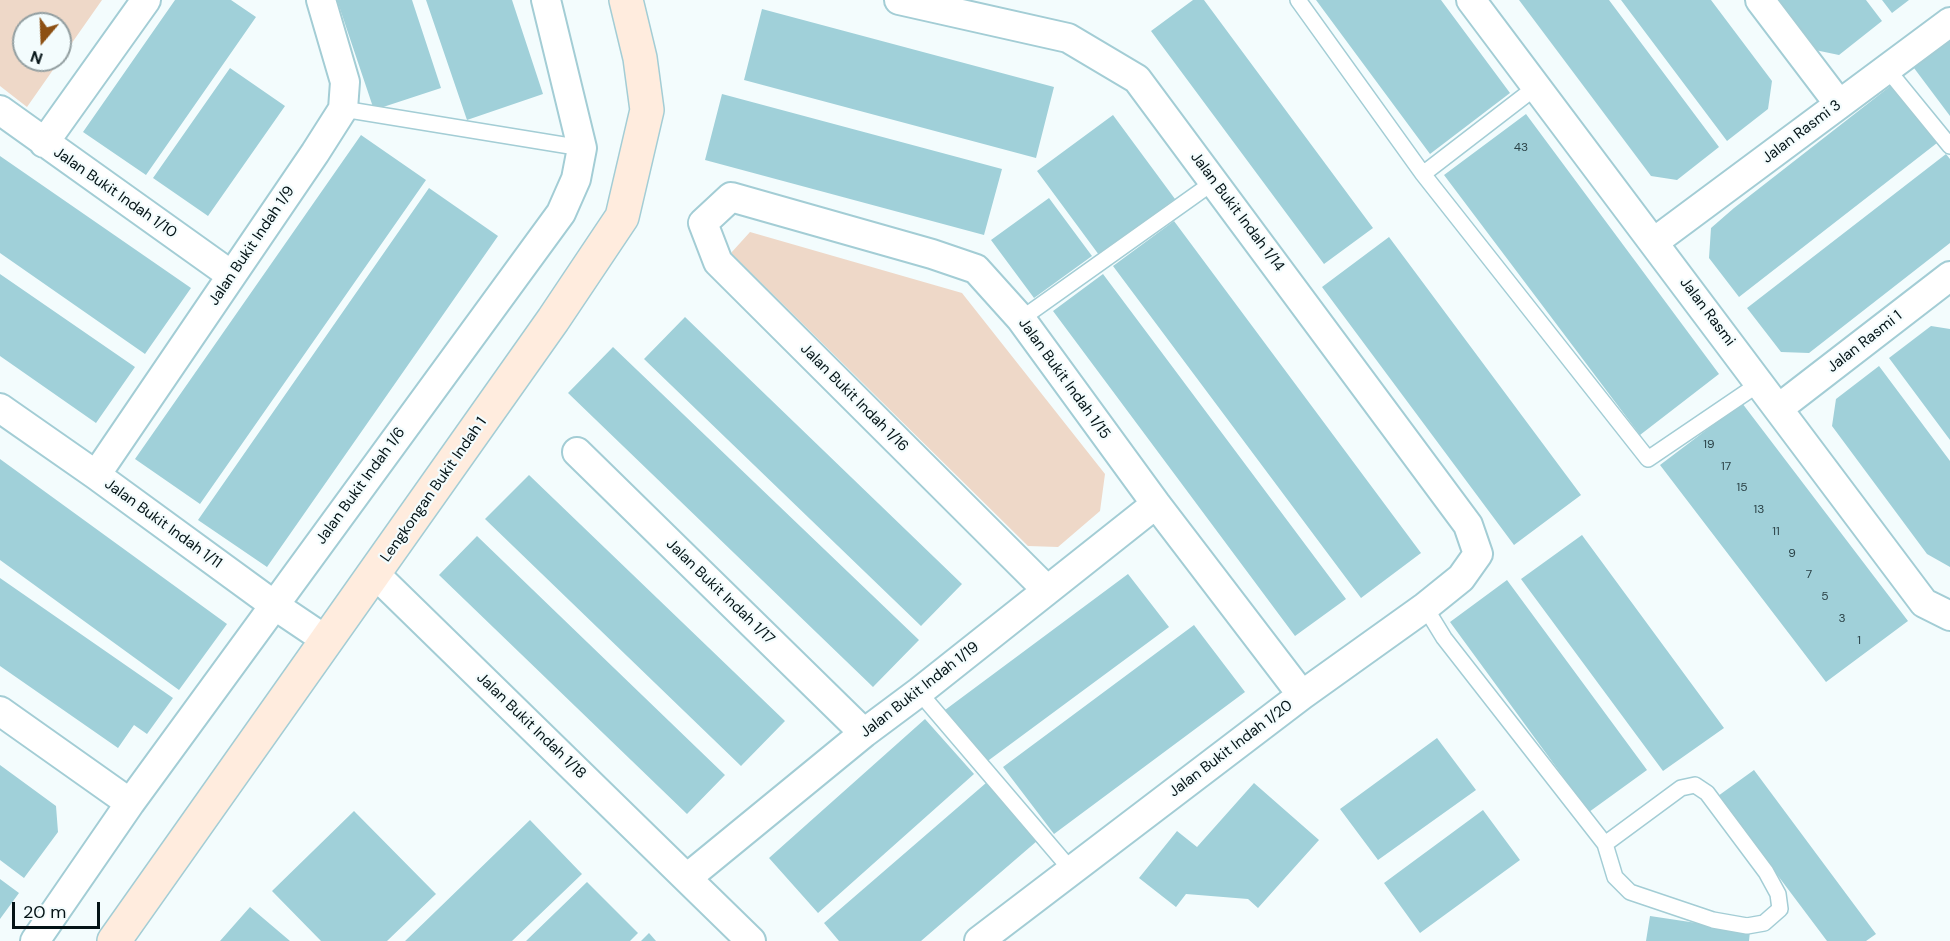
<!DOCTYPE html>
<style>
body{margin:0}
#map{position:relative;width:1950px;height:941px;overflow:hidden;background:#f3fcfd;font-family:"DM Sans",sans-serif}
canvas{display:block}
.north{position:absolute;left:12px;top:12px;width:60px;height:60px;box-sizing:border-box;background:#f3fcfd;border:2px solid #939fa1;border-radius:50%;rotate:199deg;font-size:16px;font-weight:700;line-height:24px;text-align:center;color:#041316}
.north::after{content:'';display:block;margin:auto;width:21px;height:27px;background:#8d5013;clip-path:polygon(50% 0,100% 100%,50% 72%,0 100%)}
.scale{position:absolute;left:12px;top:902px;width:88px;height:27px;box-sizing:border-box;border:3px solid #041316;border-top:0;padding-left:8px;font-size:18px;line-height:21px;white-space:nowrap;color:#041316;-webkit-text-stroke:4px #f3fcfd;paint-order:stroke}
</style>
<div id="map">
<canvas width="1950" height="941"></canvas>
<div class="north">N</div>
<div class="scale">20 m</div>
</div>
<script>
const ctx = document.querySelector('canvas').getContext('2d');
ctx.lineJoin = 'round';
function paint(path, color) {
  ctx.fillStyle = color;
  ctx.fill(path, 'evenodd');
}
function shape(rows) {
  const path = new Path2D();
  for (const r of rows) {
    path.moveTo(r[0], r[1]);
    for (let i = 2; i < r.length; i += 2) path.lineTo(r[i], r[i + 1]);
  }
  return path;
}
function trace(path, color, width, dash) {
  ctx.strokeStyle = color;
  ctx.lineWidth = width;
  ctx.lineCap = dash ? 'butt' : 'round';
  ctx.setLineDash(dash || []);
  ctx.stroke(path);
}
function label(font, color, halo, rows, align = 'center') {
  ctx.font = font + ' "DM Sans",sans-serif';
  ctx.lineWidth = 4.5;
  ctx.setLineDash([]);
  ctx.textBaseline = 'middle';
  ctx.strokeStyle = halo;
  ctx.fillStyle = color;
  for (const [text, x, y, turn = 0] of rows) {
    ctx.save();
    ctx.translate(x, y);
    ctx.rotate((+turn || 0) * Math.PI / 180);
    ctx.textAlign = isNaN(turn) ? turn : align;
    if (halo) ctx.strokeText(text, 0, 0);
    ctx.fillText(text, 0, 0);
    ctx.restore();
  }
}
paint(shape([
 [0,0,102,0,27,107,0,86],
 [24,24,60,24,60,60,24,60],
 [750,232,962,293,1105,474,1100,511,1058,547,1028,546,731,253]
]), '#eed8c8');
paint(shape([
 [175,0,231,0,256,17,146,175,83,132],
 [337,0,412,0,441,88,374,110],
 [426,0,512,0,543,94,467,120],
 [1193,0,1204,0,1373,228,1324,264,1151,31],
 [1316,0,1441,0,1510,93,1430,154],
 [1519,0,1609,0,1719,147,1677,180,1651,176],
 [1621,0,1711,0,1772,81,1768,109,1727,141],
 [1777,0,1866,0,1882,21,1839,55,1815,50],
 [1882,0,1909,0,1892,13],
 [762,9,1054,87,1036,158,744,80],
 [1950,40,1950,116,1914,68],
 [230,68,285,106,208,216,153,178],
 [1893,84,1937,143,1739,297,1709,258,1711,228,1734,208],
 [722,94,1002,169,984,235,705,160],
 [1526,114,1719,374,1640,435,1444,175],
 [1113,115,1175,199,1099,255,1037,171],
 [361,135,426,180,200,504,135,459],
 [1946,154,1950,159,1950,243,1809,353,1781,352,1747,308],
 [0,156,191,288,145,354,0,253],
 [429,188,498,236,267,567,198,520],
 [1049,198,1092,256,1034,298,991,240],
 [1174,221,1421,553,1361,598,1113,266],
 [1389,237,1581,495,1514,545,1322,287],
 [0,274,135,367,96,423,0,356],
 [1103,274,1346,599,1295,636,1053,311],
 [685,317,962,584,921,626,644,359],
 [1931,326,1950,329,1950,440,1889,358],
 [613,347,919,640,873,687,568,393],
 [1879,366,1950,461,1950,567,1927,554,1832,426,1836,399],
 [1742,403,1908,621,1826,682,1660,465],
 [0,459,227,624,179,690,0,560],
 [529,475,785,721,741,766,485,519],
 [1582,535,1724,728,1663,771,1521,579],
 [477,536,725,775,687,814,439,575],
 [1128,574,1169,627,985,763,945,710],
 [0,578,173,698,147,734,134,725,118,748,0,666],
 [1507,580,1647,770,1589,812,1450,622],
 [1194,625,1245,692,1054,834,1003,767],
 [925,719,974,774,818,913,769,858],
 [1437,738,1476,790,1378,860,1340,809],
 [0,765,56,806,58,832,24,878,0,860],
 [1754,770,1876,934,1866,941,1827,941,1718,796],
 [986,783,1037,841,921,941,839,941,824,923],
 [1254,783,1319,840,1258,908,1248,899,1186,894,1176,907,1139,878,1177,831,1197,847],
 [1483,810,1520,860,1420,933,1384,883],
 [354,811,436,894,387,941,321,941,272,891],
 [530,820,582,874,512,941,405,941],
 [0,879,19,893,0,919],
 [587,882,638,933,630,941,526,941],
 [250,907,290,941,220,941],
 [1650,916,1750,931,1749,941,1646,941],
 [649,933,656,941,641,941]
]), '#a0d0d9');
const lane = shape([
 [1298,0,1423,174,1648,459,1760,383],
 [1887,69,1950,146],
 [343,109,582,148],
 [1423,174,1536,87],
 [1021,319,1215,181],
 [1425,607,1444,638,1605,844,1615,877,1630,892,1713,920,1747,926,1764,923,1780,909,1778,894,1766,872,1707,793,1695,785,1681,788,1605,844],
 [919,692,1072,871]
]);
const street = shape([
 [899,0,1068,38,1137,79,1468,525,1478,554,1461,578,1425,607,1302,695,979,941],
 [1471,0,1924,603,1950,616],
 [1760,0,1839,104],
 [0,110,231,275],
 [44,143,146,0],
 [1654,242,1950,22],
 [0,408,96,475,274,605,326,640],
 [1779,408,1950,276],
 [577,452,864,733],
 [96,475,315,153,343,109,345,82,321,0],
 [375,574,751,941],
 [1047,590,718,262,703,223,731,197,932,254,976,269,1021,319,1156,504,1302,695],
 [0,711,130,803],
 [687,878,864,733,919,692,1156,504],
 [35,941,130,803,561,213,576,179,582,148,546,0]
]);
const secondary = shape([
 [114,941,553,320,622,217,647,110,640,58,626,0]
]);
trace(lane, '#a3cdd5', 18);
trace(street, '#a3cdd5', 32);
trace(secondary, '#a3cdd5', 36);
trace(lane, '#fff', 15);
trace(street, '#fff', 28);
trace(secondary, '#ffecde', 33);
label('12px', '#2b4247', null, [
 ["43",1521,148],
 ["19",1709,445],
 ["17",1726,467],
 ["15",1742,488],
 ["13",1759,510],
 ["11",1776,532],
 ["9",1792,554],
 ["7",1809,575],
 ["5",1825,597],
 ["3",1842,619],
 ["1",1859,641]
]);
label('15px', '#041316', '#f3fcfd', [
 ["Jalan Rasmi 3",1802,132,-37],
 ["Jalan Bukit Indah 1/10",115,193,35],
 ["Jalan Bukit Indah 1/14",1237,212,53],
 ["Jalan Bukit Indah 1/9",252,246,-56],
 ["Jalan Rasmi",1707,312,53],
 ["Jalan Rasmi 1",1865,342,-38],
 ["Jalan Bukit Indah 1/15",1064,379,54],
 ["Jalan Bukit Indah 1/16",854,398,45],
 ["Jalan Bukit Indah 1/6",361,486,-54],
 ["Lengkongan Bukit Indah 1",434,490,-55],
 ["Jalan Bukit Indah 1/11",163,524,36],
 ["Jalan Bukit Indah 1/17",720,592,44],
 ["Jalan Bukit Indah 1/19",920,690,-38],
 ["Jalan Bukit Indah 1/18",531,726,44],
 ["Jalan Bukit Indah 1/20",1231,749,-37]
]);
</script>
